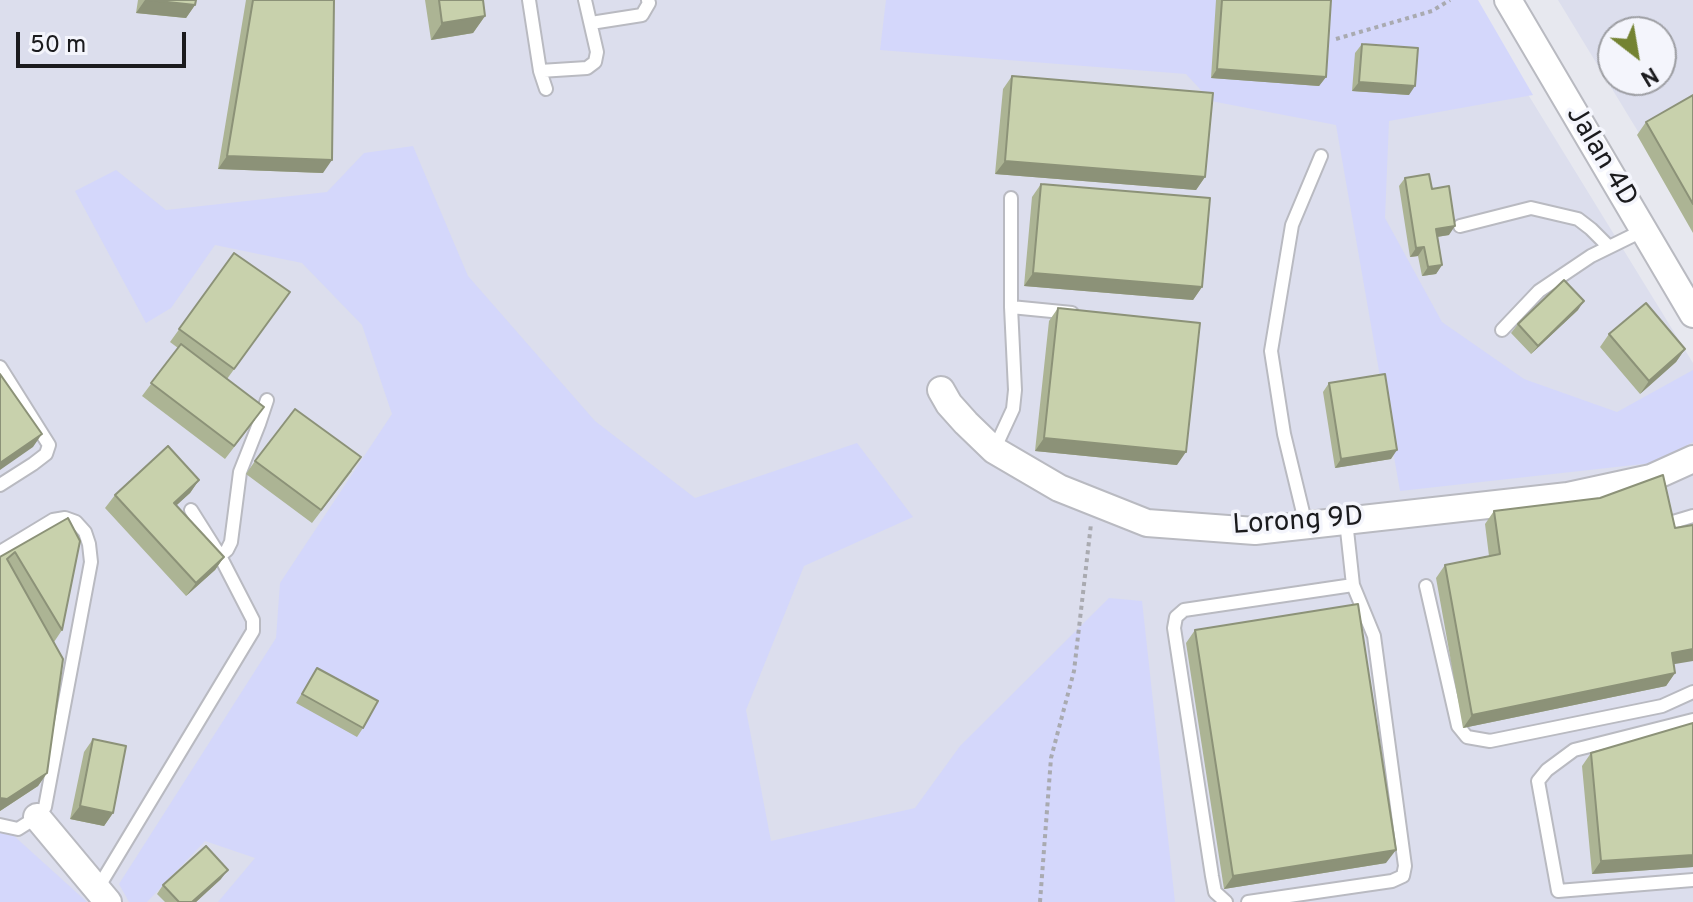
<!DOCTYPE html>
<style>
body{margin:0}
#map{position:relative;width:1693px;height:902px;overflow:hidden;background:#e7e8ef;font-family:Overpass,sans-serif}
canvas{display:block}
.north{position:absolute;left:1597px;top:16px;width:80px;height:80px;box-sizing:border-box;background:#f4f5fc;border:2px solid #9d9ea3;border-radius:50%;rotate:149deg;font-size:22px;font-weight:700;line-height:32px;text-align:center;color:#1b1b1e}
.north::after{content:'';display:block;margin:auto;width:28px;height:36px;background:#748332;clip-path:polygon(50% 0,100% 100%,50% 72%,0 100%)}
.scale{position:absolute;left:16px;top:32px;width:170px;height:36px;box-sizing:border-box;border:4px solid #1b1b1e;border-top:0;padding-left:10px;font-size:24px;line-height:28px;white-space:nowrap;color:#1b1b1e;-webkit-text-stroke:6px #f4f5fc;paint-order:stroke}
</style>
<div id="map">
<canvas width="1693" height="902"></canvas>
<div class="north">N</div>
<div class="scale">50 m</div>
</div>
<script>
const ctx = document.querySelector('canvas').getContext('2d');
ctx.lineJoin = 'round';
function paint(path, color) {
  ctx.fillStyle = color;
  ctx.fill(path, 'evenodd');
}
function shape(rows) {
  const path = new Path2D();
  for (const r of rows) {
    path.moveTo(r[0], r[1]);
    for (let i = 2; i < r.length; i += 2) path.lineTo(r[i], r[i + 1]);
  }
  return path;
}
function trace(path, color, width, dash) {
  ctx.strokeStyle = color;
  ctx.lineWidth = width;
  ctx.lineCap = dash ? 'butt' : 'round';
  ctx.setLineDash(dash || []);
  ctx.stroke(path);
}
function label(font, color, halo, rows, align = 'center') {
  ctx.font = font + ' Overpass,sans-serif';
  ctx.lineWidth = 7;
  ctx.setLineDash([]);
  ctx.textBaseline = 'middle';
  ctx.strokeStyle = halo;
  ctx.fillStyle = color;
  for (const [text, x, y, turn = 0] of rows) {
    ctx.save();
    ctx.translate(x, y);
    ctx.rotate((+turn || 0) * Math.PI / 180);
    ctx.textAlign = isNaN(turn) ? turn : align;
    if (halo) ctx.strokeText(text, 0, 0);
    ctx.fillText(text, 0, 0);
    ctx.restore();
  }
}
paint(shape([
 [0,0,1470,0,1693,363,1693,902,0,902],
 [1558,0,1693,0,1693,222],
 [1613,32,1661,32,1661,80,1613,80]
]), '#dcdeed');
paint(shape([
 [886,0,1478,0,1533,95,1389,121,1385,218,1442,322,1524,379,1617,412,1693,370,1693,442,1652,463,1400,491,1336,125,1211,101,1186,74,880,50],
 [413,146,468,276,595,421,695,498,857,443,913,517,804,566,746,710,771,841,915,808,960,746,1109,598,1142,601,1175,902,218,902,255,858,205,841,147,902,129,902,119,884,276,638,280,583,392,414,362,325,302,263,215,245,171,308,146,323,75,191,116,170,166,210,327,192,364,153],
 [0,833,13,835,87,902,0,902]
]), '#d4d7fb');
const lane = shape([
 [529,0,540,71,546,89],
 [591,23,642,15,649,3,648,0],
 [540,71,587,68,595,62,597,52,585,0],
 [1460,226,1531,208,1578,219,1591,229,1608,246],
 [1011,307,1072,313],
 [1502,330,1539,291,1591,256,1644,230],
 [0,367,49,445,46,454,33,464,0,485],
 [994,450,1013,409,1015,390,1011,307,1011,198],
 [1673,522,1693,516],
 [1306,525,1284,434,1271,351,1292,225,1321,156],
 [0,552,53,520,65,518,76,522,85,532,89,544,91,562,45,807,37,817,18,829,0,825],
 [220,556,227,550,231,542,240,472,259,424,267,400],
 [1426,586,1458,726,1467,737,1490,741,1662,706,1693,692],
 [1693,720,1574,750,1547,770,1538,781,1558,891,1693,880],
 [98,888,253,631,253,620,220,556,191,510],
 [1226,902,1215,892,1212,876,1174,628,1176,617,1184,610,1353,585],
 [1248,902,1392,881,1403,876,1405,866,1374,636,1353,585,1346,521]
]);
const street = shape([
 [1508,0,1693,314],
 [941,390,949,404,966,423,994,450,1059,488,1147,523,1255,531,1568,496,1651,478,1693,459],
 [37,817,108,902]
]);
trace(lane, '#b9bac1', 16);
trace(street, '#b9bac1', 30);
trace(shape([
 [1336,39,1432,11,1450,0],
 [1040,902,1051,758,1074,671,1091,524]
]), '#a9aab0', 4, [4, 4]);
trace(lane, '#fff', 12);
trace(street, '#fff', 26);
paint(shape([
 [138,0,196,0,195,5,186,18,136,13],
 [246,0,334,0,323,173,218,169],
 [425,0,483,0,485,16,473,33,431,40],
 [1216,0,1331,0,1326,77,1319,86,1211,78],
 [1362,44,1409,95,1352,91,1355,53],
 [1012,76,1205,177,1196,190,995,174,1003,89],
 [1693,95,1693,233,1637,135,1646,122],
 [1405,178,1449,235,1437,237,1442,265,1436,274,1422,276,1418,256,1410,257,1399,186],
 [1041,184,1202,287,1193,300,1024,286,1032,197],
 [234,253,290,292,227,379,255,420,225,459,142,396,178,348,170,342],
 [1058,308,1177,465,1035,451,1049,321],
 [1578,310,1531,354,1511,333,1518,324],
 [1609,334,1685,349,1676,362,1640,394,1600,347],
 [1329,383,1391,459,1335,468,1323,392],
 [255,461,352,471,312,523,246,474],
 [199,480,190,493,176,505,224,557,215,570,186,596,105,508,115,495],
 [1494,511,1674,664,1675,673,1666,686,1463,728,1436,578,1445,565,1489,556,1485,524],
 [68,518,62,630,54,642,47,773,38,786,0,811,0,557],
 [1195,630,1386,863,1224,889,1186,643],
 [317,668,363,728,357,737,296,703],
 [1693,723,1693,867,1592,874,1582,766,1591,753],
 [93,739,113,813,104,826,70,819,84,752],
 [221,879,196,902,165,902,157,894,163,885]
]), '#acb494');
paint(shape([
 [145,0,149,0,195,5,186,18,136,13],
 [485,16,473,33,431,40,442,23],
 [1217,69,1326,77,1319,86,1211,78],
 [1359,82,1415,86,1409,95,1352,91],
 [227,156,332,160,323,173,218,169],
 [1005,161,1205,177,1196,190,995,174],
 [1455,226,1449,235,1430,238,1436,229],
 [1424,247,1418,256,1410,257,1416,248],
 [1442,265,1436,274,1422,276,1428,267],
 [1033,273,1202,287,1193,300,1024,286],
 [1584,301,1578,310,1531,354,1538,346],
 [1685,349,1676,362,1640,394,1649,381],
 [42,434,33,447,0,470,0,463],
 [1044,438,1186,452,1177,465,1035,451],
 [1397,450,1391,459,1335,468,1341,459],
 [199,480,190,493,165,516,174,503],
 [224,557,215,570,186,596,196,583],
 [1693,649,1693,661,1663,666,1672,653],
 [1675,673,1666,686,1463,728,1472,715],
 [47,773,38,786,0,811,0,798],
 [80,806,113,813,104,826,70,819],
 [1396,850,1386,863,1224,889,1233,876],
 [1693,855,1693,867,1592,874,1601,861],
 [228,870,221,879,196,902,192,902]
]), '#8c9278');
const building = shape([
 [149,0,196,0,195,5,149,0],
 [253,0,334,0,332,160,227,156,253,0],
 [439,0,483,0,485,16,442,23,439,0],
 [1222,0,1331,0,1326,77,1217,69,1222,0],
 [1362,44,1418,48,1415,86,1359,82,1362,44],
 [1012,76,1213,93,1205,177,1005,161,1012,76],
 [1693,95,1693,204,1646,122,1693,95],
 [1429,174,1432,189,1449,186,1455,226,1436,229,1442,265,1428,267,1424,247,1416,248,1405,178,1429,174],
 [1041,184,1210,198,1202,287,1033,273,1041,184],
 [234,253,290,292,234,369,179,329,234,253],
 [1564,280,1584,301,1538,346,1518,324,1564,280],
 [1646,303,1685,349,1649,381,1609,334,1646,303],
 [1058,308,1200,323,1186,452,1044,438,1058,308],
 [181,344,264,407,234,446,151,383,181,344],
 [0,374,42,434,0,463,0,374],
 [1385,374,1397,450,1341,459,1329,383,1385,374],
 [295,409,361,457,321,510,255,461,295,409],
 [168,446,199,480,174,503,224,557,196,583,115,495,168,446],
 [1663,475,1675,528,1693,525,1693,649,1672,653,1675,673,1472,715,1445,565,1500,554,1494,511,1600,498,1663,475],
 [68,518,80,541,62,630,15,552,7,559,63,659,47,773,7,799,0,798,0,557,68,518],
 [1358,604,1396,850,1233,876,1195,630,1358,604],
 [317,668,378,701,363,728,302,694,317,668],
 [1693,723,1693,855,1601,861,1591,753,1693,723],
 [93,739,126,746,113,813,80,806,93,739],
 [206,846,228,870,192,902,179,902,163,885,206,846]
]);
paint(building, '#c8d1ac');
trace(building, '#8c9278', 2);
label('28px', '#1b1b1e', '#f4f5fc', [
 ["Jalan 4D",1600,157,59],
 ["Lorong 9D",1298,523,-4]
]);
</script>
